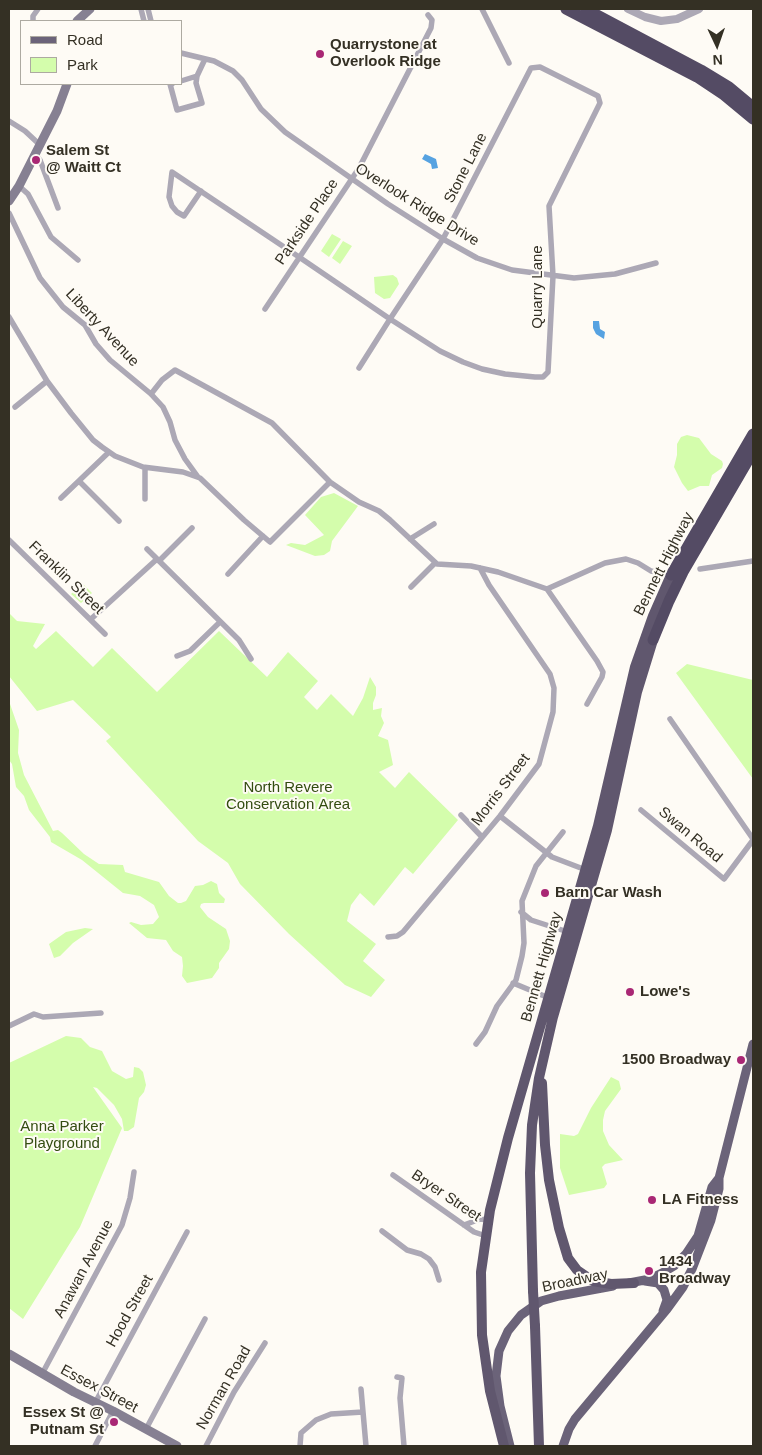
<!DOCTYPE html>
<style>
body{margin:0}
#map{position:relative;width:762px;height:1455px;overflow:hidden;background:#fefbf5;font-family:Helvetica,sans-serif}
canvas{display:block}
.frame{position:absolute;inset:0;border:10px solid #343024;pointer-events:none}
.legend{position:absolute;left:20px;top:20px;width:162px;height:65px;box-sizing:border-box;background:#fefbf5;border:1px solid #adaaa1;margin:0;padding:6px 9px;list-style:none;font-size:15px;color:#343024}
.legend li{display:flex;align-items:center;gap:10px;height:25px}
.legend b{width:25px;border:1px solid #adaaa1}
.north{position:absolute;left:692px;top:20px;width:50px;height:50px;-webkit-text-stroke:4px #fefbf5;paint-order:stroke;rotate:177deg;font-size:14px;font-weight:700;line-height:20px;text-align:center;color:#343024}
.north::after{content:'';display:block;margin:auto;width:18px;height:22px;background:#343024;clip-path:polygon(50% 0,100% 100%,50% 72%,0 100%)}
</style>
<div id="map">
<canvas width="762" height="1455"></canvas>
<div class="frame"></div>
<ul class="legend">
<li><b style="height:6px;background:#6b6379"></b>Road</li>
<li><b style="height:14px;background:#d4fdac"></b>Park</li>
</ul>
<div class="north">N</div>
</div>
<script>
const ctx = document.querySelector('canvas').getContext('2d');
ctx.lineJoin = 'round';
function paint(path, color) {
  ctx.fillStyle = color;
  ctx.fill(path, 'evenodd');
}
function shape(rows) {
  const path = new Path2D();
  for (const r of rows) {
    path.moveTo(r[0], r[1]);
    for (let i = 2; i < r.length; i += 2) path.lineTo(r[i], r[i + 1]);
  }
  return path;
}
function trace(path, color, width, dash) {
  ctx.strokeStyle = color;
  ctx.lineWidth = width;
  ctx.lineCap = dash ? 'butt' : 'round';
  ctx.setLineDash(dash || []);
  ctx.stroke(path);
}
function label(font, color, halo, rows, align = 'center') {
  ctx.font = font + ' Helvetica,sans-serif';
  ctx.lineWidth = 4;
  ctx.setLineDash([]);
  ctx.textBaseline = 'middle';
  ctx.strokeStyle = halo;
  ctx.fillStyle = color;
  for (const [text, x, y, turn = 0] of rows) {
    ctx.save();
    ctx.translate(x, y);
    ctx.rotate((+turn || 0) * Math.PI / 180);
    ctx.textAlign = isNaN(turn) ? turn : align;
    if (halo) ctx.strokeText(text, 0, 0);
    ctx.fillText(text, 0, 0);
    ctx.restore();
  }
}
paint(shape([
 [332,234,341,239,329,257,321,251],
 [343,241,352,246,340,264,332,258],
 [393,275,397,278,399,284,390,298,384,299,375,293,374,277],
 [687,435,699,438,711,454,722,461,723,464,722,468,712,475,709,486,700,486,688,491,682,483,674,467,677,455,677,444,681,437],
 [334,493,358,506,332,541,330,551,324,555,315,556,286,545,291,543,305,545,324,535,305,515,321,497],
 [82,583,92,593,81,603,71,594],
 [9,613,17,621,45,624,33,646,36,649,56,631,93,667,112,648,157,692,219,631,267,677,288,652,318,681,304,697,317,710,331,694,353,716,363,698,370,677,376,687,376,695,373,703,373,710,382,708,381,716,384,723,378,736,388,740,393,765,379,772,395,788,409,772,458,820,413,874,405,867,374,906,360,893,351,905,347,921,376,944,363,961,385,980,371,997,345,985,289,934,240,884,228,863,198,841,106,741,111,737,73,700,37,711,9,676],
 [687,664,753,680,753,779,676,673],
 [9,701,19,730,18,753,24,775,53,831,58,830,62,833,84,854,99,864,123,865,125,872,159,882,169,896,178,903,181,903,186,901,195,886,203,885,211,881,217,884,219,893,225,899,224,903,204,903,201,904,200,907,208,917,226,929,230,941,229,949,219,963,219,968,212,978,187,983,182,976,183,966,182,957,173,951,166,940,147,938,129,923,131,922,141,925,153,924,159,917,154,905,140,896,123,893,82,860,51,842,50,837,29,810,24,796,16,787,12,764,9,760],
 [85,928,93,929,73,943,60,956,54,958,49,944,66,932],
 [66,1036,81,1038,90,1047,102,1051,112,1071,126,1079,133,1077,134,1067,139,1068,143,1072,146,1085,144,1092,139,1098,134,1127,128,1131,124,1131,122,1119,114,1105,97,1088,93,1087,122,1128,80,1227,23,1319,9,1308,9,1063],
 [611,1077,619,1081,621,1089,605,1111,603,1120,603,1131,609,1145,623,1160,605,1164,602,1167,607,1184,604,1188,569,1195,560,1168,560,1134,574,1136,578,1134,591,1108]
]), '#d4fdac');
paint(shape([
 [425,154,436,159,438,168,432,169,431,164,422,159],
 [593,321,599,321,600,329,605,332,604,339,596,334,593,328]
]), '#56a2e1');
trace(shape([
 [141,9,144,21],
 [148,9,151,21],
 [482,9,509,63],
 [33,21,33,16,38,9],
 [181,53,214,61,233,71,242,80,261,109,285,132,388,204,443,239,477,258,512,270,574,278,615,274,656,263],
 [181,81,197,76],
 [172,84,170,84,177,110,202,103,196,83,197,76,205,59],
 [9,121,25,131,40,145],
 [35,154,40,160,58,208],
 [19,186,28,194,51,237,78,260],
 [201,191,184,216,177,212,172,206,169,197,172,172,299,257,390,319,440,351,463,362,482,369,505,374,535,377,543,377,548,372,553,276,549,206,600,103,598,96,540,67,531,68,443,239,390,319,359,368],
 [9,213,40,278,63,307,85,325,96,344,110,360,151,394,163,407,170,422,175,440,185,459,198,477],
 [265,309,359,168,431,28,432,20,428,15],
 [9,317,47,381,71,413,93,440,102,447,115,456,143,467,183,472,200,478,244,520,270,542,330,482],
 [151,394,162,380,175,370,272,423,330,482,359,502,379,511,390,520,437,564,471,566,498,572,547,589,605,563,626,559,638,563,651,571,671,575],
 [15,407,47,381],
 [79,481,119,521],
 [61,498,108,453],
 [145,499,145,468],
 [410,539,434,524],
 [9,540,105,634],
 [147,549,239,640,251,659],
 [159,561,192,528],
 [700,569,753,561],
 [228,574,263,536],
 [411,587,435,563],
 [547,589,597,661,603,672,602,677,587,704],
 [91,619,157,559],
 [177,656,190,651,220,622],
 [670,719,753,839],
 [641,810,724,879,753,840],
 [461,815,482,837],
 [500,816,552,857,586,870],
 [521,912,531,920,568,932],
 [388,937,397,936,403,932,500,816,539,764,553,712,554,688,550,674,489,585,480,568],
 [513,983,549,998],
 [9,1026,34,1014,43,1017,101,1013],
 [476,1044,485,1032,497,1006,516,980,522,956,524,943,522,901,536,866,563,832],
 [393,1175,474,1232,486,1236],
 [464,1225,480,1219,488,1220],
 [382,1231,407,1250,421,1254,429,1259,435,1267,439,1280],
 [42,1374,122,1225,130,1198,134,1172],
 [397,1377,402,1378,400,1398,404,1446],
 [361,1389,366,1446],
 [95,1403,187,1232],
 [146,1429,205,1319],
 [95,1446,113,1411],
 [206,1446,234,1392,265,1343],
 [300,1446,301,1433,316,1420,331,1414,363,1412]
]), '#aca8b5', 5.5);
trace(shape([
 [628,9,645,17,661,21,677,19,699,9]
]), '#aca8b5', 8);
trace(shape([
 [77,21,90,9],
 [9,201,19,186,57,111,67,84],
 [9,1354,74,1392,113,1411,177,1446]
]), '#868092', 9);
trace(shape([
 [645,1281,658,1283,664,1290,667,1300,663,1311],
 [629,1283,650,1279,664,1272,674,1266,686,1254,698,1236,712,1187,719,1178],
 [510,1446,500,1406,496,1376,499,1351,508,1331,521,1315,541,1301,559,1296,613,1286],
 [563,1446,569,1429,575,1419,667,1309,683,1287,692,1269,711,1220,719,1189,719,1178,753,1044]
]), '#6b6379', 9);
trace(shape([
 [542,1083,545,1145,549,1180,559,1228,568,1258,577,1270,593,1281,611,1284,634,1283],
 [533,1291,530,1173,532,1125,539,1078,553,1017,607,830,637,692,653,640],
 [535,1326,539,1446],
 [504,1446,490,1391,482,1335,481,1272,490,1210,508,1138,598,826,635,667,653,616,671,575]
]), '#60576e', 10);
trace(shape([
 [566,9,697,77,724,95,753,119],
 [586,9,701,70,729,87,753,107],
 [671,575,753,434],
 [653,640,669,601,683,572,753,452]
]), '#544b64', 11);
trace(shape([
 [533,1291,535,1326]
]), '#60576e', 10);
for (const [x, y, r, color] of [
 [320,54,5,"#a92774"],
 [36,160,5,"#a92774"],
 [545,893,5,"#a92774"],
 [630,992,5,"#a92774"],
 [741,1060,5,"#a92774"],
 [652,1200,5,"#a92774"],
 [649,1271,5,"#a92774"],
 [114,1422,5,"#a92774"]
]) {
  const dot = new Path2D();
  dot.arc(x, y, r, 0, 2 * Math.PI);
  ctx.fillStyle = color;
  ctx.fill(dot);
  trace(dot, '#fefbf5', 2);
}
label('bold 15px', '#343024', '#fefbf5', [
 ["Quarrystone at",330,45],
 ["Overlook Ridge",330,62],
 ["Salem St",46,151],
 ["@ Waitt Ct",46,168],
 ["Barn Car Wash",555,893],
 ["Lowe's",640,992],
 ["1500 Broadway",731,1060,"right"],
 ["LA Fitness",662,1200],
 ["1434",659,1262],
 ["Broadway",659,1279],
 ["Essex St @",104,1413,"right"],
 ["Putnam St",104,1430,"right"]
], 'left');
label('15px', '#343024', '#fefbf5', [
 ["Stone Lane",466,168,-63],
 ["Overlook Ridge Drive",417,205,32],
 ["Parkside Place",307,222,-56],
 ["Quarry Lane",538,287,-90],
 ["Liberty Avenue",102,328,47],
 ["Bennett Highway",664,564,-63],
 ["Franklin Street",66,578,44],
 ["Morris Street",501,790,-53],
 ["Swan Road",690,835,40],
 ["Bennett Highway",542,967,-74],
 ["Bryer Street",446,1196,34],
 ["Anawan Avenue",84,1269,-62],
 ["Broadway",575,1281,-12],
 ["Hood Street",130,1311,-61],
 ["Norman Road",224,1388,-60],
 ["Essex Street",99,1389,28]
]);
label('15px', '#334c10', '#fefbf5', [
 ["North Revere",288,788],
 ["Conservation Area",288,805],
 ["Anna Parker",62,1127],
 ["Playground",62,1144]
]);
</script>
